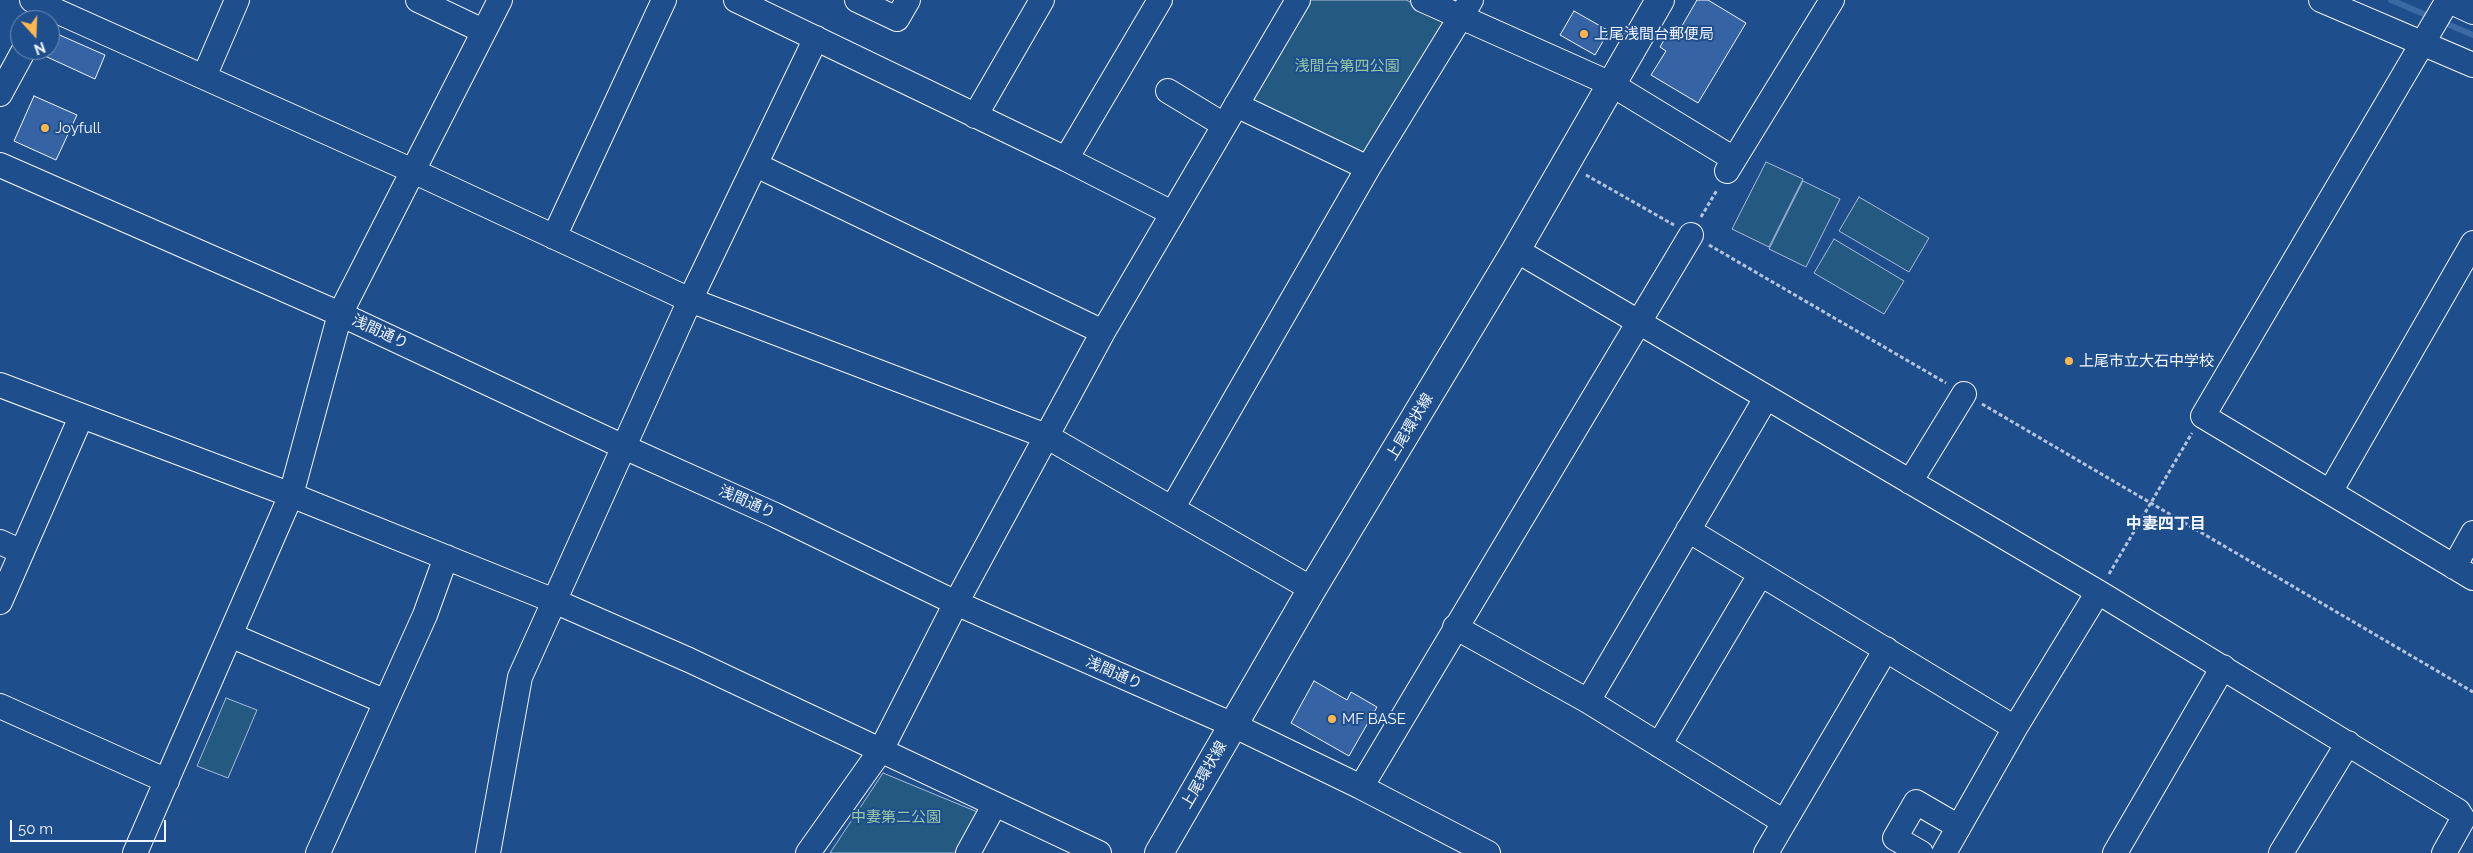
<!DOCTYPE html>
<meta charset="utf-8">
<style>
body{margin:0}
#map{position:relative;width:2473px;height:853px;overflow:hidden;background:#1f4e8c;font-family:Raleway,sans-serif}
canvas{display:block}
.north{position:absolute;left:10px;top:10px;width:50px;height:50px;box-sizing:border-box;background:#1f4e8c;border:1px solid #7391ba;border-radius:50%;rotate:160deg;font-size:14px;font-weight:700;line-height:20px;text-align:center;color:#f2f6ff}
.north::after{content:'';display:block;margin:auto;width:18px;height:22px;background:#ffb74d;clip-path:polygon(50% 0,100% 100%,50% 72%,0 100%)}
.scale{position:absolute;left:10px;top:820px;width:156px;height:22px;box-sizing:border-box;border:2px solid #f2f6ff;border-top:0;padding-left:6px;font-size:15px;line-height:18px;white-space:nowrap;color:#f2f6ff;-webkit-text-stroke:4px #1f4e8c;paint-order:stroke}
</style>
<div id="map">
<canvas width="2473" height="853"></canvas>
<div class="north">N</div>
<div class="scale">50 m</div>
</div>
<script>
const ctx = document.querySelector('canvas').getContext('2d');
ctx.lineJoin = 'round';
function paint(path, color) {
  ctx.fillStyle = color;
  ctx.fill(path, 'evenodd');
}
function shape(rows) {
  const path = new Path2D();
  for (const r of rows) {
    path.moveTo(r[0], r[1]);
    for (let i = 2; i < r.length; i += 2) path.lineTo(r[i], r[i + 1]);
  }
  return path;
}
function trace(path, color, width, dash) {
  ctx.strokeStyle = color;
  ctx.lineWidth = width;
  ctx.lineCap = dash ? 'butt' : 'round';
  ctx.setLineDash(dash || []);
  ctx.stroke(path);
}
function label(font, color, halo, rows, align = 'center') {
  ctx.font = font + ' Raleway,"Noto Sans JP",sans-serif';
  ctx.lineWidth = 4;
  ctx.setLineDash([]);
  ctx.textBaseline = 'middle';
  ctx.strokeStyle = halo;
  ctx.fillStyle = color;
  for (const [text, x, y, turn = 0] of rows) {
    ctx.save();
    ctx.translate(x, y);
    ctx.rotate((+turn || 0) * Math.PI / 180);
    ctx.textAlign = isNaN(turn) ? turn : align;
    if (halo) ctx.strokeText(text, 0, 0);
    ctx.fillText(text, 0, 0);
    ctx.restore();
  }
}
const green = shape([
 [1309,0,1406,0,1449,21,1367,162,1250,106,1309,0],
 [1766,162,1803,179,1769,247,1732,229,1766,162],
 [1803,181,1840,199,1806,267,1769,249,1803,181],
 [1859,197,1929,238,1909,272,1839,231,1859,197],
 [1834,239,1904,281,1884,314,1814,273,1834,239],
 [226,698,257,710,228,778,197,766,226,698],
 [883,773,980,813,958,853,830,853,883,773]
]);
paint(green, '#245a82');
trace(green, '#a8bbd7', 1);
trace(shape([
 [2391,0,2473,35]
]), '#3b69a3', 6);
const building = shape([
 [1697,0,1708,0,1746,23,1698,103,1651,75,1666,51,1660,47,1672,26,1679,31,1697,0],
 [1574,11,1609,31,1595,55,1560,35,1574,11],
 [55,33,105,55,95,79,45,56,47,50,50,50,55,33],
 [34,96,77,115,56,160,14,141,34,96],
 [1314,681,1347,700,1351,692,1377,707,1349,756,1291,723,1314,681]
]);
paint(building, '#3563a3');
trace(building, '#f2f6ff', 1);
const minor = shape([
 [32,0,413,171,690,300,1046,436,1312,589],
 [418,0,483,31],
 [736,0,1066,159,1172,213],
 [857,0,897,19,908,0],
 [1423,0,1611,84,1734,159],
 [2321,0,2473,65],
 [2447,0,2473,12],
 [2448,0,2203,416,2473,578],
 [204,77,237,0],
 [1168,91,1224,125],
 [0,94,24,50],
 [1236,105,1368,168],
 [975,116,1042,0],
 [1066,159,1160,0],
 [0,165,340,314,624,447,775,515,956,603,1233,725,1361,787,1488,853],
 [756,165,1103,332],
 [1727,171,1832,0],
 [554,237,664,0],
 [1516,250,2098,592,2458,811,2463,819,2444,853],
 [0,385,291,495,552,600,689,660,1099,853],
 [1910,482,1964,394],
 [2330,492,2473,243],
 [1173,507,1368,168,1471,0],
 [1688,530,2015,728],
 [0,542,22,552],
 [2454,567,2473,533],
 [0,602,81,417],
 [1455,627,1588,701,1784,822],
 [230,635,386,702],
 [1588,701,1766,398],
 [0,706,167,781],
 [1659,745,1760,575],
 [1361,787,1691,235],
 [135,853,291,495,340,314,500,0],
 [318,853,425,615,446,557],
 [488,853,520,677,690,300,816,38],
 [808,853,881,750,956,603,1103,332,1298,0],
 [968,853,995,804],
 [1766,853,1886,649],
 [1921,853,1895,838,1916,802,1959,827],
 [1944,853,2015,728,2098,592],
 [2115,853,2223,667],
 [2281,853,2348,743]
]);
const major = shape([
 [1159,853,1312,589,1516,250,1660,0]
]);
trace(minor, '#f2f6ff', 26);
trace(major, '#f2f6ff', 30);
trace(shape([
 [1586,175,1674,225],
 [1701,217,1717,190],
 [1709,245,1946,383],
 [1982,404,2473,692],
 [2109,574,2192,433]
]), '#b3c4dc', 3, [4, 2.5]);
trace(minor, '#1f4e8c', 24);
trace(major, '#1f4e8c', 28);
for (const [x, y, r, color] of [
 [1584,34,5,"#ffb74d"],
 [45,128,5,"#ffb74d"],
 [2069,361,5,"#ffb74d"],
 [1332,719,5,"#ffb74d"]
]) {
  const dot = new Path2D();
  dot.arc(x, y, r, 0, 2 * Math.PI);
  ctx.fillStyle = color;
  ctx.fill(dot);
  trace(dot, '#1f4e8c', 2);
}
label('15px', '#f2f6ff', '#1f4e8c', [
 ["上尾浅間台郵便局",1594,34],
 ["Joyfull",55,128],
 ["上尾市立大石中学校",2079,361],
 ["MF BASE",1342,719]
], 'left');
label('15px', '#97c8a6', '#1f4e8c', [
 ["浅間台第四公園",1347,66],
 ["中妻第二公園",896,817]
]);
label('15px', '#f2f6ff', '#1f4e8c', [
 ["浅間通り",380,332,25],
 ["上尾環状線",1410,427,-59],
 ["浅間通り",747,502,24],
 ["浅間通り",1114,673,24],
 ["上尾環状線",1204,775,-60]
]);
label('bold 16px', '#f2f6ff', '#1f4e8c', [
 ["中妻四丁目",2166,524]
]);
</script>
